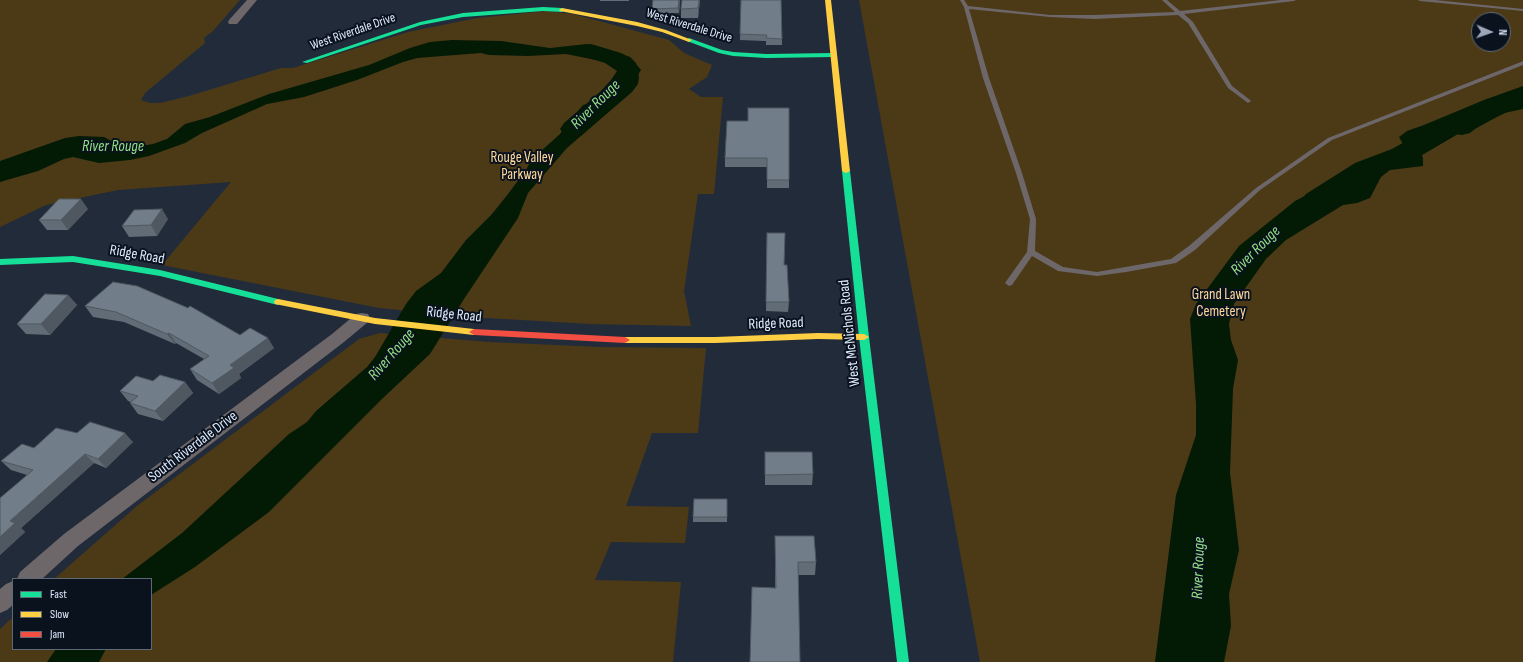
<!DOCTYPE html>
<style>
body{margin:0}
#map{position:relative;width:1523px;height:662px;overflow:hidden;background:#222b3a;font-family:"Sofia Sans Condensed",sans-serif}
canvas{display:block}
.legend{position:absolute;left:12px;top:578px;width:140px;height:72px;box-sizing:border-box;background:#0a121e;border:1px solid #5f6877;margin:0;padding:5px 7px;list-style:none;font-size:12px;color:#deeafd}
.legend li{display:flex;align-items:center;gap:8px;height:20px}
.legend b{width:20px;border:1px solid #5f6877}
.north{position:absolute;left:1471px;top:12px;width:40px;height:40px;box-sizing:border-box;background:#0a121e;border:1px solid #5f6877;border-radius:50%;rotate:92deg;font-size:11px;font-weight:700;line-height:16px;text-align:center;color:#deeafd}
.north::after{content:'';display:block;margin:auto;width:14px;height:18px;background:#9ca7b9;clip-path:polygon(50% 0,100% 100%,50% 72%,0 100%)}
</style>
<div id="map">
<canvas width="1523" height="662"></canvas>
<ul class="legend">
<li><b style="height:5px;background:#16e098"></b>Fast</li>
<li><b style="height:5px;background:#ffcf43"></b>Slow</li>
<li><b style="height:5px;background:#f24e42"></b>Jam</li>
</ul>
<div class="north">N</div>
</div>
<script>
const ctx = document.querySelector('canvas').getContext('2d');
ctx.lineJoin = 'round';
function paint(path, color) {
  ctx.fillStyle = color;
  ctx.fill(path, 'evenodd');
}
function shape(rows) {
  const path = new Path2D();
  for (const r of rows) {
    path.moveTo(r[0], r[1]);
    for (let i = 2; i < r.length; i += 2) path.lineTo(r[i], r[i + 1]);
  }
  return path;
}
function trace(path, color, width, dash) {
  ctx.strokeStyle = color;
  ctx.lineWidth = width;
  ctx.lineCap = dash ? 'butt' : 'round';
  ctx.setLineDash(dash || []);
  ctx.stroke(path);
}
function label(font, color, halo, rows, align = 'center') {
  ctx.font = font + ' "Sofia Sans Condensed",sans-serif';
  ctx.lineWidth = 4;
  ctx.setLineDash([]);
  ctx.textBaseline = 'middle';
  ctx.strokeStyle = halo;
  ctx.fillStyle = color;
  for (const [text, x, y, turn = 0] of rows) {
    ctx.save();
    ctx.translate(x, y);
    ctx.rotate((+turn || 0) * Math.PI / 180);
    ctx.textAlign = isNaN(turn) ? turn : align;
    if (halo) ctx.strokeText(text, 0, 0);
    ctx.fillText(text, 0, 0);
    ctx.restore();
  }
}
paint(shape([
 [0,0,240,0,213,31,204,38,205,43,145,93,141,100,150,103,160,103,189,96,281,68,293,68,408,32,477,18,546,11,573,14,669,40,684,53,712,65,707,77,689,89,701,97,723,97,714,194,698,194,684,291,691,326,590,324,469,317,379,308,162,265,231,182,118,190,46,205,0,227],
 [859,0,1523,0,1523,662,980,662],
 [1479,20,1503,20,1503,44,1479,44],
 [380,333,489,342,600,347,706,348,698,433,652,433,626,506,689,507,685,543,611,542,595,580,681,582,673,662,0,662,0,629,13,617,13,649,151,649,151,579,54,579,137,506,359,339]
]), '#4c3a17');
paint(shape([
 [452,40,501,41,550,48,587,44,630,57,636,63,639,77,638,84,632,92,567,148,528,193,518,218,464,299,430,354,383,398,269,512,195,567,151,595,151,579,122,579,182,533,289,434,307,422,316,411,367,367,375,357,406,304,416,291,441,273,466,240,492,214,508,194,526,170,531,160,560,134,567,124,583,105,617,95,626,87,629,79,625,68,621,65,566,54,528,56,489,55,481,53,417,58,403,62,357,80,304,97,267,104,202,133,185,143,149,156,130,160,99,163,73,157,64,159,38,171,0,182,0,161,65,138,79,136,104,137,115,143,134,144,135,147,153,144,167,139,185,124,210,117,269,94,369,65,410,48,430,42],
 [1523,86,1523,109,1504,113,1475,129,1470,133,1462,135,1434,131,1415,140,1423,158,1423,166,1390,170,1381,177,1370,198,1357,203,1343,205,1286,240,1266,259,1234,304,1229,324,1231,340,1238,360,1233,389,1230,473,1239,550,1229,594,1231,626,1224,662,1155,662,1176,495,1196,435,1196,404,1190,319,1196,304,1239,246,1295,201,1318,189,1329,181,1347,175,1364,173,1365,165,1373,161,1397,160,1409,155,1399,137,1407,131,1424,125,1484,100],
 [56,649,106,649,99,662,47,662]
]), '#031a05');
paint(shape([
 [591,44,621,53,631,58,641,70,629,90,618,102,582,135,573,137,564,135,560,129,564,123,600,92,611,80,617,71,605,63,583,56,579,51,583,46,591,44],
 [1523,88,1523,105,1458,134,1412,161,1375,175,1326,206,1316,209,1306,206,1301,200,1306,194,1355,163,1392,149,1440,122,1514,91,1523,88]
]), '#031a05');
paint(shape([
 [960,0,964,0,968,6,1050,15,1094,15,1175,12,1162,0,1167,0,1180,11,1281,0,1296,0,1294,1,1184,14,1193,22,1232,86,1250,100,1251,101,1248,103,1228,88,1188,23,1178,15,1094,19,1050,17,969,9,989,78,1022,173,1036,219,1035,251,1063,267,1097,272,1171,259,1189,246,1256,188,1328,138,1521,62,1523,61,1523,65,1332,140,1260,190,1195,250,1176,263,1126,272,1097,276,1058,271,1032,256,1012,285,1009,286,1005,283,1027,252,1030,219,1016,173,983,78,964,7,960,0],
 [1418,0,1435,0,1523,9,1523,11,1420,1,1418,0]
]), '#6d676a');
paint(shape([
 [247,0,257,0,237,24,229,24,228,22,229,20,247,0],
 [362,313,368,314,370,318,368,322,344,342,78,546,42,579,17,579,20,572,64,534,332,334,356,314,362,313],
 [13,581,13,605,7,610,0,613,0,589,6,584,13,581]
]), '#6d676a');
paint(shape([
 [543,7,562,8,565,10,562,12,543,11,463,17,421,25,307,63,302,62,420,22,463,13,543,7],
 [689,38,722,50,733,52,766,54,834,53,837,55,834,57,766,58,733,56,719,53,687,41,686,40,689,38],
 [843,169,846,169,850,171,869,337,909,662,897,662,859,337,842,171,843,169],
 [73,256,160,270,278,299,282,302,278,305,160,276,73,262,0,265,0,259,73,256]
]), '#16e098');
paint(shape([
 [825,0,831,0,850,171,846,173,842,171,825,0],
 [562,8,637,22,666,30,692,40,689,42,662,32,637,26,560,11,559,10,562,8],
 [278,299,375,318,474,329,479,332,474,335,375,324,275,304,274,302,275,300,278,299],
 [818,333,864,334,869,337,864,340,818,339,715,343,625,343,620,340,625,337,715,337,818,333]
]), '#ffcf43');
paint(shape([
 [474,329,625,337,630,340,625,343,474,335,469,332,474,329]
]), '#f24e42');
paint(shape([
 [600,0,629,0,629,1,600,1],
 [680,0,679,13,652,13,652,9],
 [700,0,698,18,681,18,681,9],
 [741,0,782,39,782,45,766,45,766,41,764,41,740,40],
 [748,121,789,180,789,188,767,188,767,167,725,167,725,158],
 [88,209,68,230,47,230,39,220],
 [168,219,157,236,129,237,122,226],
 [767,233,784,265,789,302,788,312,766,311],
 [68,295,77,305,50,335,26,334,17,324],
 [85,306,240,335,274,348,239,374,241,378,219,394,197,380,190,369,204,359,176,343,175,344,124,322,93,317],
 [153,381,185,382,193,393,163,421,138,414,130,403,131,402,128,401,120,391],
 [77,433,133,442,106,468,94,463,21,528,25,532,0,555,27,475,11,470,1,461,34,448],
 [765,452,813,474,812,485,765,485],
 [727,504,727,522,693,522,693,517],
 [775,536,816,562,815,575,798,575,775,588]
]), '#616c76');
paint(shape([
 [679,0,680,0,679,13,678,8],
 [699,0,700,0,698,18,698,8],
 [81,199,88,209,68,230,61,220],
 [162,209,168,219,157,236,151,225],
 [68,295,77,305,50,335,41,324],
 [169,333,176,343,175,344,167,334],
 [268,338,274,348,239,374,241,378,219,394,212,383,230,365],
 [185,382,193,393,163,421,155,411],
 [125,433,133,442,106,468,98,459],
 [85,454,94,463,21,528,25,532,0,555,0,537,10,521]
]), '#4f5860');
const building = shape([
 [653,0,679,0,678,8,652,9,653,0],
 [682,0,699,0,698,8,681,9,682,0],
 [741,0,781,0,782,39,766,38,767,35,764,35,740,34,741,0],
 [748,108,789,108,789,180,767,180,767,158,725,158,727,121,748,121,748,108],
 [59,199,81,199,61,220,39,220,59,199],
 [162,209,151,225,122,226,134,210,162,209],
 [767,233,785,233,784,265,787,265,789,302,766,302,767,233],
 [113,282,137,286,188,308,190,306,240,335,250,328,268,338,230,365,234,368,212,383,190,369,209,356,169,333,167,334,116,312,85,306,113,282],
 [45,294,68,295,41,324,17,324,45,294],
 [160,375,185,382,155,411,130,403,138,396,120,391,136,376,153,381,160,375],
 [90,422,125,433,98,459,85,454,10,521,15,523,0,537,0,498,33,470,1,461,22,444,34,448,56,428,77,433,90,422],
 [765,452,812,452,813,474,765,475,765,452],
 [694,499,727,499,727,517,693,517,694,499],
 [775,536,814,536,816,562,798,562,800,662,750,662,752,587,776,588,775,536]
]);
paint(building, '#717d89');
trace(building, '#4f5860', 1);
label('13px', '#deeafd', '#0a121e', [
 ["West Riverdale Drive",689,26,17],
 ["West Riverdale Drive",353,32,-19]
]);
label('15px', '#fed99b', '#0a121e', [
 ["Rouge Valley",522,158],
 ["Parkway",522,175],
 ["Grand Lawn",1221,295],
 ["Cemetery",1221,312]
]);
label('15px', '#deeafd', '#0a121e', [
 ["Ridge Road",137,255,10],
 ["Ridge Road",454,315,6],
 ["Ridge Road",776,324,-2],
 ["West McNichols Road",850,333,-96],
 ["South Riverdale Drive",193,447,-37]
]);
label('italic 16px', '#93e182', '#0a121e', [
 ["River Rouge",596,105,-45],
 ["River Rouge",113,147],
 ["River Rouge",1256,251,-45],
 ["River Rouge",392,355,-49],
 ["River Rouge",1199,568,-88]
]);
</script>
